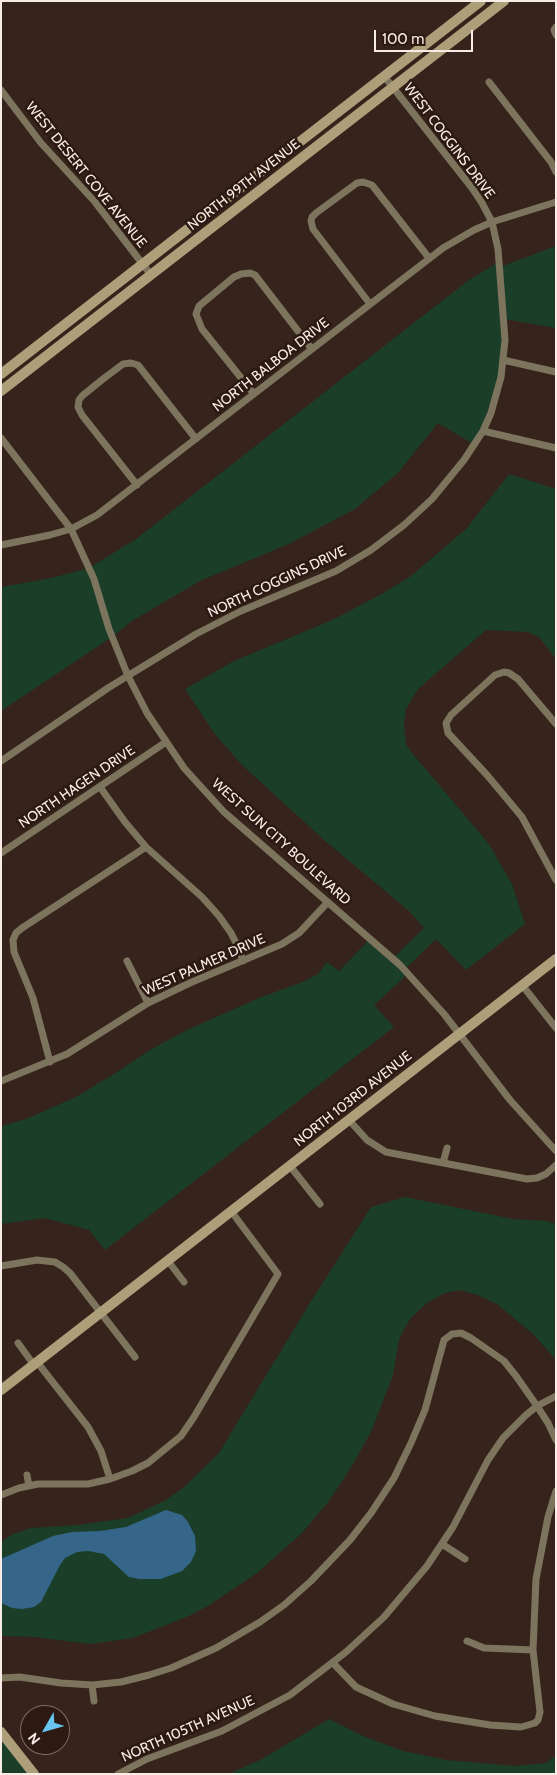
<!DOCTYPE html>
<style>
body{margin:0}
#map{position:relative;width:557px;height:1775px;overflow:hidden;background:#36231b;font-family:Cabin,sans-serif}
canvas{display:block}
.frame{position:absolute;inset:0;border:2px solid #f9ece6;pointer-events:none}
.north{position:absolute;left:20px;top:1705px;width:50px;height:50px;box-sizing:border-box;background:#2b1912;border:1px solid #7d6d67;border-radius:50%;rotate:232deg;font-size:14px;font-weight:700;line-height:20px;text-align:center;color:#f9ece6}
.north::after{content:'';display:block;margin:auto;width:18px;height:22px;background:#68c4f0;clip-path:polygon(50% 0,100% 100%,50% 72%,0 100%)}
.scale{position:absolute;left:374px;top:30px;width:99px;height:22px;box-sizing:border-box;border:2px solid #f9ece6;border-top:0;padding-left:6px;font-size:15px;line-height:18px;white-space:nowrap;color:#f9ece6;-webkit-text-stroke:4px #2b1912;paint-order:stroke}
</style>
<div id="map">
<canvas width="557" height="1775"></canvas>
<div class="frame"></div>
<div class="north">N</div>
<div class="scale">100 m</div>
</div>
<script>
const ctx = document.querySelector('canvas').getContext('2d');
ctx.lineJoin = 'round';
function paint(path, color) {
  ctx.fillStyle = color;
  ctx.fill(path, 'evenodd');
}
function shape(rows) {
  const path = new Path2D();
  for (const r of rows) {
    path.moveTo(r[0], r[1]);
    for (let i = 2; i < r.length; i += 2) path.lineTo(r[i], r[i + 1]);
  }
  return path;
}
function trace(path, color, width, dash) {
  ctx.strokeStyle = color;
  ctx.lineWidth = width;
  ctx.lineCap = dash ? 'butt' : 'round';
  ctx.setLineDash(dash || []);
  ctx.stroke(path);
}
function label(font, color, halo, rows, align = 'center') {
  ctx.font = font + ' Cabin,sans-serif';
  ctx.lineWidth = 5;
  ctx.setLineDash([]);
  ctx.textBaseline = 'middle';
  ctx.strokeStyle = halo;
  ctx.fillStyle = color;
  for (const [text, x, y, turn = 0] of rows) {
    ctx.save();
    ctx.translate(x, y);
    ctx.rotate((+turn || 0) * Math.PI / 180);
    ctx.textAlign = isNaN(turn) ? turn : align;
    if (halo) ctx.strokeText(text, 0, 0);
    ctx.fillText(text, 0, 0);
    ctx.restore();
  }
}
paint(shape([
 [556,246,556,328,504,319,501,377,475,445,438,423,398,473,355,509,291,543,200,581,132,621,112,637,1,711,1,587,51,578,89,568,136,539,469,280,499,262,500,267],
 [509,474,556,489,556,659,539,637,528,632,486,630,418,689,406,709,404,723,406,744,412,753,489,844,512,884,525,924,466,970,436,939,404,970,408,974,374,1005,394,1027,105,1250,89,1230,45,1218,1,1224,1,1126,26,1119,76,1097,117,1072,150,1050,187,1030,259,998,305,981,318,974,327,962,339,971,370,939,393,958,424,928,409,911,324,840,241,764,214,733,185,689,234,661,330,621,378,596,411,576,467,528],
 [405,1197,513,1219,546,1221,556,1224,556,1360,534,1335,497,1304,477,1295,460,1290,445,1293,428,1302,410,1319,403,1331,399,1340,393,1375,371,1432,352,1466,329,1501,302,1533,257,1573,208,1606,189,1616,133,1638,90,1644,35,1637,1,1636,1,1542,13,1534,31,1528,78,1525,128,1518,164,1501,183,1488,219,1453,308,1306,371,1207],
 [329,1719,363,1736,403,1751,447,1760,515,1766,546,1763,556,1755,556,1774,228,1774,262,1759],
 [1,1738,29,1774,3,1774,1,1771]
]), '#1b3e29');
paint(shape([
 [166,1510,182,1515,188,1522,195,1536,196,1551,191,1562,182,1571,161,1579,139,1579,129,1577,104,1554,88,1551,77,1552,65,1558,60,1565,41,1602,34,1607,22,1609,12,1608,1,1603,1,1559,53,1536,72,1532,100,1531,126,1527]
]), '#35668a');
trace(shape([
 [556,27,554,30,556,35],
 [489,82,551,162,556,172],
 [1,90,41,143,95,202,151,275],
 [370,304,313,229,311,221,312,217,316,213,357,183,363,182,372,185,429,258],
 [503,360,556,372],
 [254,394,202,329,196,314,199,306,234,277,241,274,250,273,255,275,311,348],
 [483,431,556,448],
 [1,438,71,529,94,579,109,629,128,676,147,713,184,768,224,812,400,965,444,1014,510,1100,556,1151],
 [137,485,82,415,78,407,79,400,82,396,103,379,123,364,131,363,138,365,196,439],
 [1,545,50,535,71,529,97,515,443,248,474,230,492,222,556,202],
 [556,724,518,679,509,673,504,672,495,675,451,715,446,723,448,733,487,775,522,817,556,880],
 [1,761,108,688,196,634,241,611,336,571,371,550,404,525,432,499,464,460,483,431,491,413,501,377,505,340,498,249,492,222,482,203,472,188,384,76],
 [100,787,125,822,146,847,202,897,219,916,231,933,238,947,243,961],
 [1,853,166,742],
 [127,961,148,1003],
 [522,985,556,1028],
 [50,1062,33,998,14,952,13,940,16,933,22,928,146,847],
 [1,1081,67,1054,148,1003,192,982,282,944,299,933,328,902],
 [349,1120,367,1140,386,1152,527,1179,537,1178,546,1174,556,1165],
 [443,1163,447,1148],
 [290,1166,320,1204],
 [168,1261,184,1282],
 [1,1266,37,1260,55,1262,63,1267,70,1273,135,1357],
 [18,1343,34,1365],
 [37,1362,88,1427,101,1451,110,1479],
 [27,1475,29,1486],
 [1,1495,19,1488,38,1484,88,1484,110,1479,132,1471,148,1463,181,1436,194,1417,278,1274,231,1211],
 [442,1544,465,1559],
 [467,1641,484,1648,533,1650],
 [333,1663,356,1687,393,1704,435,1716,490,1725,521,1727,535,1723,538,1720,540,1712,533,1650,536,1579,548,1517,556,1491],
 [1,1678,20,1677,61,1683,92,1685,121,1682,149,1675,171,1668,216,1648,260,1622,284,1605,311,1581,350,1540,371,1513,394,1478,411,1443,425,1410,444,1340,452,1334,461,1333,471,1338,504,1361,516,1376,537,1406,548,1423,556,1440],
 [92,1685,94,1701],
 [118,1774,147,1759,222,1731,290,1695,346,1652,384,1617,427,1566,453,1527,488,1460,503,1438,526,1415,537,1406,556,1396]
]), '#7c745d', 7);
trace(shape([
 [1,374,481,1],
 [1,391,504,1],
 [1,1390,556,959],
 [1,1732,34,1774]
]), '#ac9f7a', 10);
label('14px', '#f9ece6', '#2b1912', [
 ["WEST COGGINS DRIVE",449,141,53],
 ["WEST DESERT COVE AVENUE",86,175,51],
 ["NORTH 99TH AVENUE",244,185,-38],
 ["NORTH BALBOA DRIVE",271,365,-38],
 ["NORTH COGGINS DRIVE",277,582,-25],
 ["NORTH HAGEN DRIVE",77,787,-34],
 ["WEST SUN CITY BOULEVARD",281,842,42],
 ["WEST PALMER DRIVE",204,965,-24],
 ["NORTH 103RD AVENUE",353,1099,-38],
 ["NORTH 105TH AVENUE",188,1729,-24]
]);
</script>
